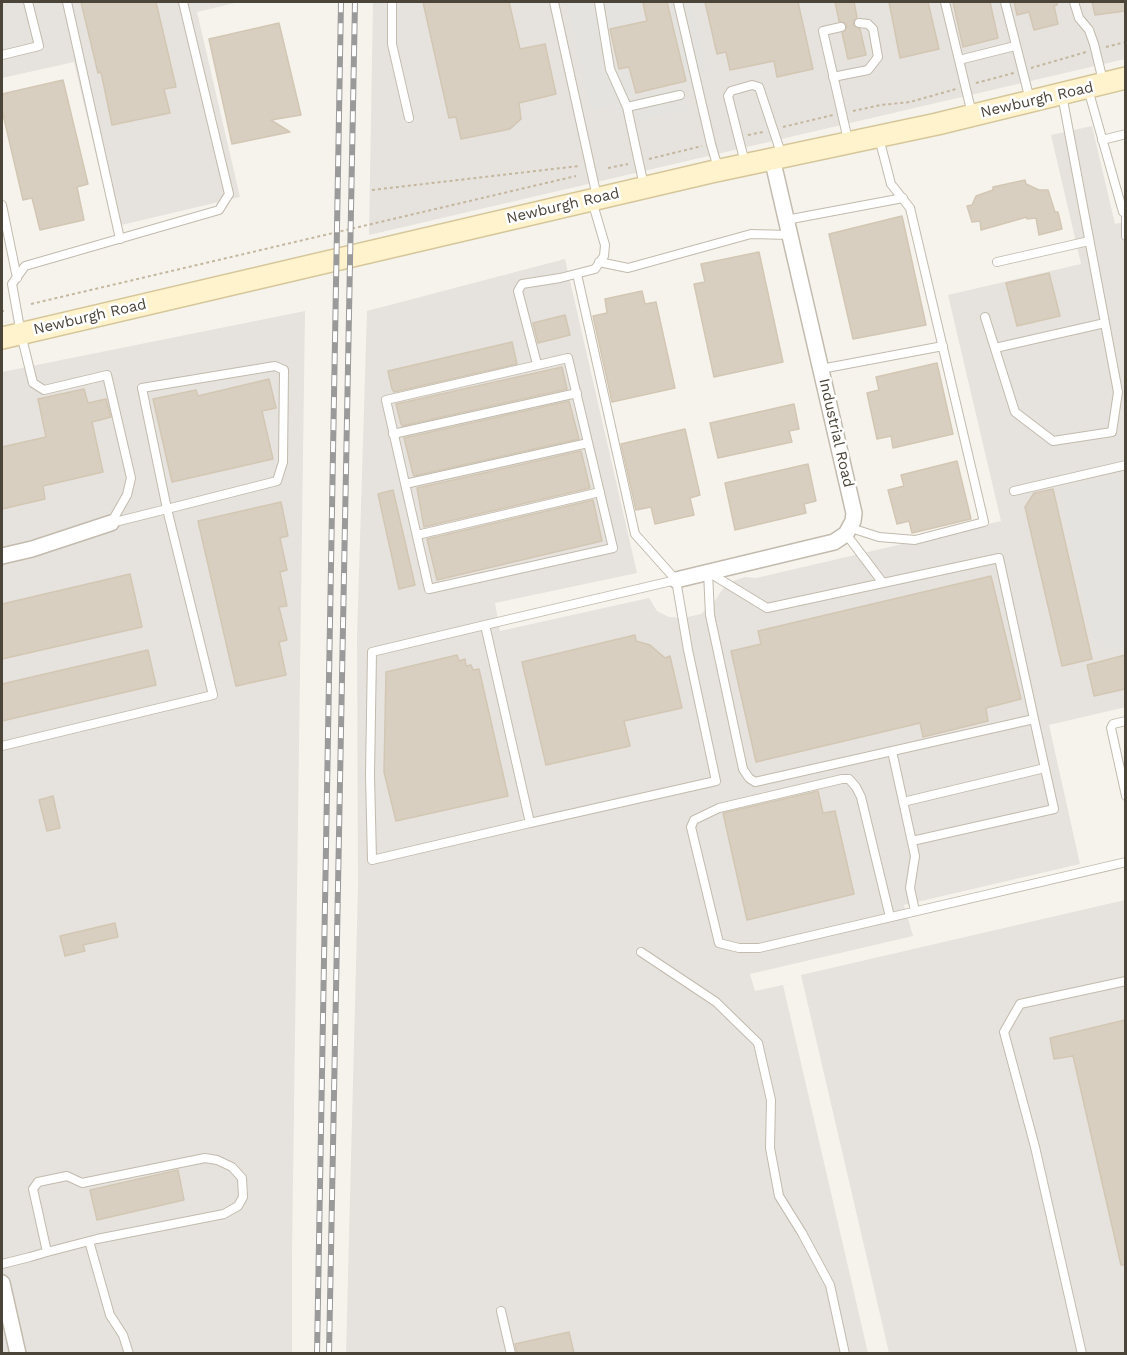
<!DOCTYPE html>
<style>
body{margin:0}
#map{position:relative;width:1127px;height:1355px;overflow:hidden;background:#f6f3ec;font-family:"Work Sans",sans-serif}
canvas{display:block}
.frame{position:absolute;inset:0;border:3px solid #4b4439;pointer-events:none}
</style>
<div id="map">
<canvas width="1127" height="1355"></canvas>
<div class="frame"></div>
</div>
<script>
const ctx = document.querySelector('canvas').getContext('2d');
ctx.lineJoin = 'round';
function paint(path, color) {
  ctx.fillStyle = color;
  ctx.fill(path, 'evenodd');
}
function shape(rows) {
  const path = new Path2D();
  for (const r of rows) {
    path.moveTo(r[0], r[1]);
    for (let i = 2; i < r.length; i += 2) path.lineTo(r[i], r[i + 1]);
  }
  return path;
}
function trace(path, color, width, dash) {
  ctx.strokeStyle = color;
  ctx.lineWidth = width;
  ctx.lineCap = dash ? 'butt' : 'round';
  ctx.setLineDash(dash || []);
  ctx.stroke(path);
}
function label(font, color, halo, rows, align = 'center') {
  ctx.font = font + ' "Work Sans",sans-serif';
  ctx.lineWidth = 5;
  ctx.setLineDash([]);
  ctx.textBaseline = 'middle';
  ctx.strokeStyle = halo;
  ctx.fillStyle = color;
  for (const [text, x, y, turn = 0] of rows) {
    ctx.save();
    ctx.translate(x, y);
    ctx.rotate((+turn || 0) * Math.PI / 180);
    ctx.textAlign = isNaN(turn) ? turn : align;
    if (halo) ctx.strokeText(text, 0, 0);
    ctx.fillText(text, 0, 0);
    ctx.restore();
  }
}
paint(shape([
 [2,2,239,2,197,12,240,197,113,227,74,62,2,78],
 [373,2,1125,2,1125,59,369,235],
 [1092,126,1115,224,1125,222,1126,707,1049,725,1080,864,904,905,913,936,750,974,755,991,783,985,868,1353,346,1354,358,887,357,637,367,311,565,259,637,573,495,603,500,631,649,598,657,611,669,617,683,618,701,614,714,602,722,590,733,581,745,577,756,578,1001,521,948,295,1081,264,1051,135],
 [305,311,292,1254,292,1353,2,1353,2,372],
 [1125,900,1125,1353,889,1353,801,975]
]), '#e6e2dd');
paint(shape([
 [567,2,644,2,640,3,644,20,607,29,616,70,627,68,634,98,682,86,687,110,639,120,637,111,619,114,613,105,591,110],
 [669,2,690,2,707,72,700,73,701,81,686,84],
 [1117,476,1126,512,1125,646,1107,651,1104,641,1094,643,1060,489]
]), '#e5e3e0');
const building = shape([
 [81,2,156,2,176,87,164,89,170,113,112,125,101,72,98,73,81,2],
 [423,2,509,2,520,49,545,44,556,94,519,103,521,119,510,129,461,139,456,117,449,118,423,2],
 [648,2,667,2,686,81,636,93,629,67,619,69,610,29,647,21,643,3,648,2],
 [705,2,798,2,813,69,777,77,774,61,730,70,726,52,717,54,705,2],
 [835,2,854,2,857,17,854,20,853,25,860,29,866,55,848,59,842,33,845,31,847,26,845,23,839,21,835,2],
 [889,2,928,2,939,49,900,58,889,2],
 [953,2,990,2,998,38,963,47,953,2],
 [1014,2,1057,2,1057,5,1054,6,1058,24,1034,30,1029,12,1017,15,1014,2],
 [1092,2,1125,2,1125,11,1095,15,1092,2],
 [279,23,301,115,271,120,290,132,232,144,209,39,279,23],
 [63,80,88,184,77,187,84,220,40,230,32,198,23,200,2,110,2,94,63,80],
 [1025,180,1026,184,1039,190,1048,190,1055,212,1058,212,1062,229,1039,235,1036,218,1027,219,1027,217,981,230,980,221,972,222,967,206,972,205,976,196,993,190,993,187,1025,180],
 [902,216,926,325,853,339,829,234,902,216],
 [759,252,783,362,714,377,694,284,705,282,701,264,759,252],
 [1049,273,1060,316,1017,326,1006,283,1049,273],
 [642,291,645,304,656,302,675,388,612,402,593,316,607,313,605,299,642,291],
 [565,315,570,335,538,343,533,323,565,315],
 [512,342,517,364,394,392,392,389,388,371,512,342],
 [937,363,953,434,893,448,891,436,877,439,867,393,879,390,876,377,937,363],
 [562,367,567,389,402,426,401,424,396,404,562,367],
 [269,379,276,408,262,411,273,459,172,482,153,399,196,390,198,396,269,379],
 [84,389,88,403,106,399,111,417,92,422,103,472,43,486,45,499,2,509,2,447,46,437,38,399,84,389],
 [569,401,579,439,414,476,413,474,404,438,569,401],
 [794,404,799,429,789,431,792,442,718,458,710,423,794,404],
 [685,429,700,495,690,498,694,515,655,524,651,507,636,510,621,444,685,429],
 [581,451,590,488,424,527,417,488,581,451],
 [957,461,971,519,912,533,909,521,897,524,888,490,904,486,901,475,957,461],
 [808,464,816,501,804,504,806,513,735,530,725,483,808,464],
 [1053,489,1092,659,1062,666,1025,507,1034,493,1053,489],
 [393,490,415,585,399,589,378,494,393,490],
 [593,500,602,541,437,580,427,539,593,500],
 [281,502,288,536,280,538,287,570,280,572,287,606,279,607,287,640,279,642,286,675,236,686,198,521,281,502],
 [130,574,142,627,2,659,2,604,130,574],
 [991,576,1021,699,986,708,988,721,923,737,920,723,756,762,731,651,761,644,758,631,991,576],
 [635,635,636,641,650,645,665,658,670,656,682,708,624,721,630,746,546,765,522,662,635,635],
 [148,650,156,685,2,721,2,684,148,650],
 [457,655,459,661,465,659,466,666,471,665,473,670,479,669,508,796,396,821,384,772,386,672,457,655],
 [1125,655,1125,689,1094,696,1087,665,1125,655],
 [818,791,823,813,835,811,854,894,747,920,723,813,818,791],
 [53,796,60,828,47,831,39,800,53,796],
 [115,923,118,937,83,945,85,951,65,956,60,936,115,923],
 [1125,1020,1125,1265,1121,1265,1073,1056,1054,1059,1050,1038,1125,1020],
 [178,1170,184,1200,97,1220,90,1190,178,1170],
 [569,1332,574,1353,517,1353,515,1344,569,1332]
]);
paint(building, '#d8cfc1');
trace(building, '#d3c7b4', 1.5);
const service = shape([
 [67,2,120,239],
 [392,2,392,44,409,118],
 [554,2,597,197],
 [599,2,610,69,627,107,644,186],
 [678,2,711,144,718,168],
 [945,2,972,114],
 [1005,2,1030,100],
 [1074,2,1079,18,1089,30,1094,44,1103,81],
 [841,27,823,31,848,140],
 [2,55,39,46,28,2],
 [959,60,1015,46],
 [833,77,868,70,878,57,873,29,868,24,859,23],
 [1088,89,1123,212,1126,213],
 [627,107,680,95],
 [1102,140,1126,134],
 [745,163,728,96,731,91,752,85,759,87,782,156],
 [2,205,17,278],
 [1126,218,1126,236],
 [786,220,903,198],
 [599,262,628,268,751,234,790,235],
 [997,262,1089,241],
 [577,274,635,534,676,580,688,650,716,781,530,823,485,625,676,580],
 [985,317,1015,412,1053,441,1112,432,1118,392,1062,95],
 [995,348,1105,323],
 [568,358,613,548,429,589,386,400,568,358],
 [537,364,518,291,522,284,560,278,595,269,604,256,605,245,592,201],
 [821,369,943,346],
 [393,434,577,393],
 [405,484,588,443],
 [1014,491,1126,465],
 [111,523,127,495,131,478,107,375,44,390,33,383,21,334,12,284,25,266,219,210,229,194,183,2],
 [851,528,879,537,915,540,984,522,910,208,891,184,879,138],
 [846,534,883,583],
 [417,535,600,492],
 [999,558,1034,719,755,782,749,778,743,769,710,615,708,572,767,608,999,558],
 [485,625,372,652,370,775,372,860,530,823],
 [1126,721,1113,724,1111,728,1126,796],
 [2,746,213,695,167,509,142,388,275,366,284,370,283,462,277,481,167,509,111,523],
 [892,751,915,856,910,888,915,911],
 [903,802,1045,768],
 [912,841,1054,809,1034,719],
 [890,917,861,797,856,787,849,779,842,779,719,808,694,820,691,827,719,943,739,948,759,948,1126,862],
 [641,952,716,1002,758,1043,771,1100,770,1148,779,1196,802,1233,830,1285,845,1354],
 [89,1241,110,1315,123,1335,129,1354],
 [2,1264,30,1257,47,1252,97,1239,224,1214,238,1206,243,1197,242,1178,232,1167,217,1160,205,1158,82,1183,67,1176,38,1182,33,1189,47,1252],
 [501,1311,511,1354],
 [1082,1354,1035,1147,1004,1032,1020,1004,1126,981]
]);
const minor = shape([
 [2,556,32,549,111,523],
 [676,580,834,542,846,534,853,521,854,513,772,158],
 [2,1283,18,1354]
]);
const secondary = shape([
 [2,338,711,172,937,124,1126,78]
]);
trace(service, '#c2bbae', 10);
trace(minor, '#c2bbae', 18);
trace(secondary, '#d6c79b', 24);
trace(shape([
 [1106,47,1126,42],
 [1031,68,1086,52],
 [976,83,1014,73],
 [853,111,881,105,910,102,956,89],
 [783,127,833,115],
 [748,135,763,132],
 [649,159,702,146],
 [608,168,628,164],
 [372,190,579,166],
 [31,304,576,176],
 [2,311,4,311]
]), '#c4b79f', 2, [3, 3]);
trace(service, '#fff', 8);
trace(minor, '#fff', 15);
trace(secondary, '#fff3cd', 21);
const rail = shape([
 [317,1354,341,2],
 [329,1354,355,2]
]);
trace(rail, '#9a9a9a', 6);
trace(rail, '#fff', 4, [11]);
label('15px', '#4b4439', '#fff', [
 ["Newburgh Road",1037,100,-13],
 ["Newburgh Road",563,206,-13],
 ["Newburgh Road",90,317,-13],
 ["Industrial Road",836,433,77]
]);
</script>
